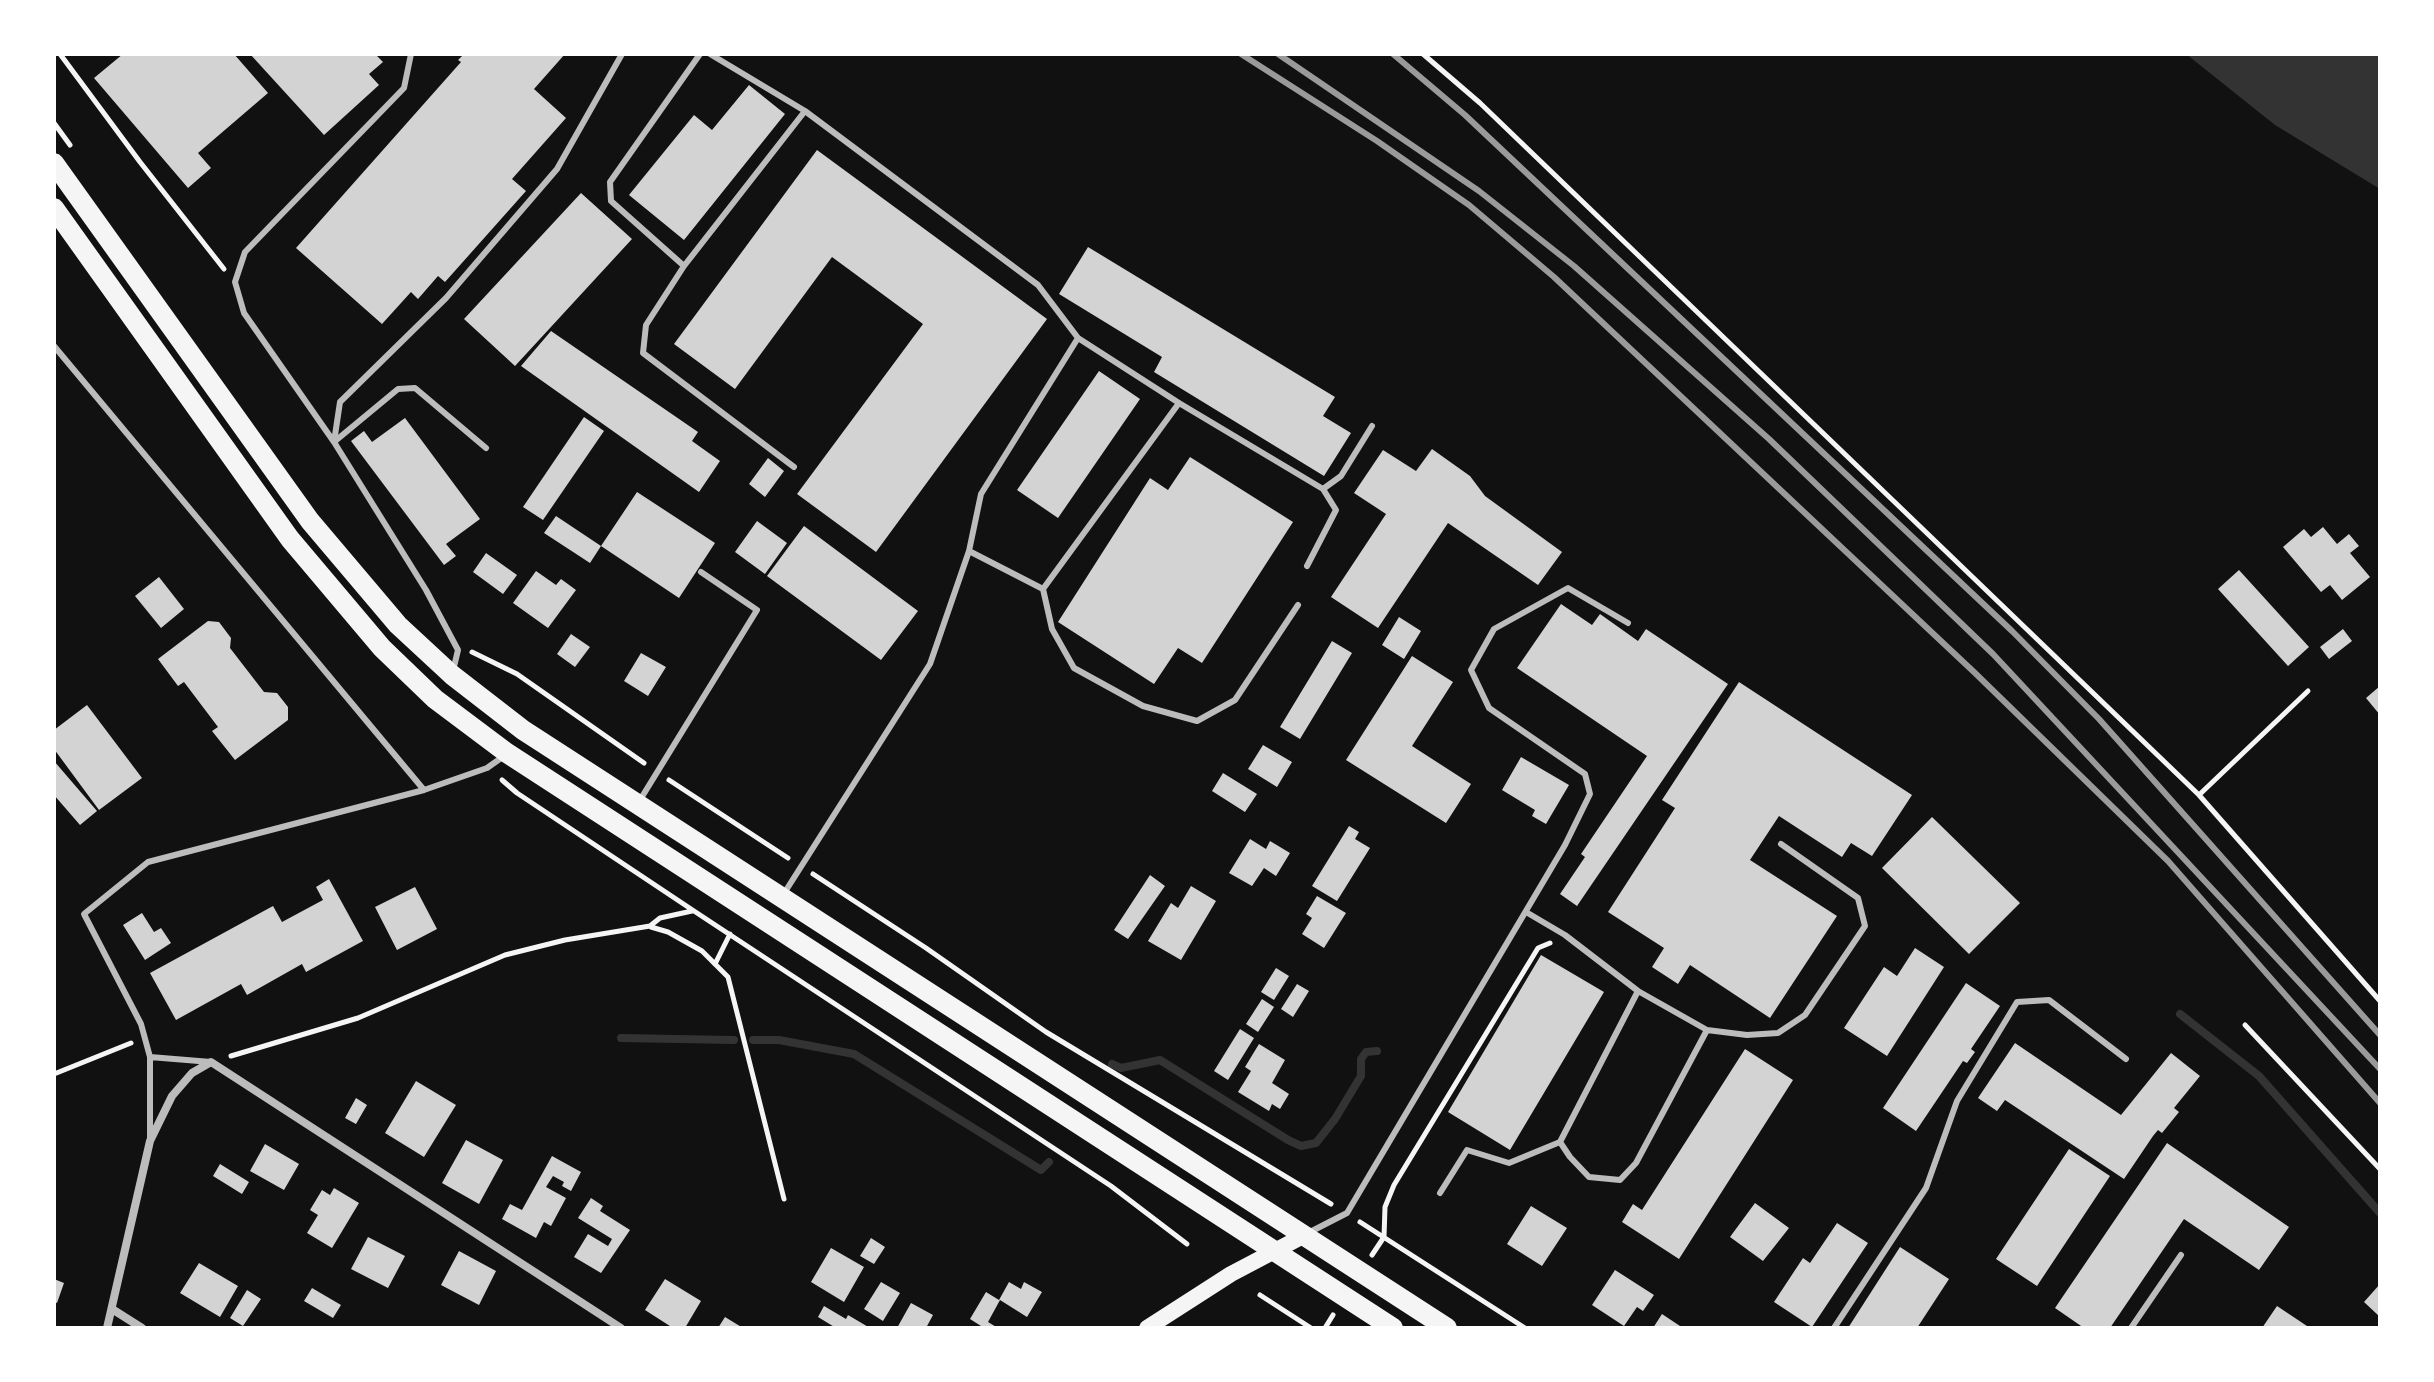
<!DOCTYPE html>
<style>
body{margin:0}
#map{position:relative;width:2434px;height:1382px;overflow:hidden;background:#111;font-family:"Fira Sans",sans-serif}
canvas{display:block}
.frame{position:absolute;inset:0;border:56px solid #fff;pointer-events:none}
</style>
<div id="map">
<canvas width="2434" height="1382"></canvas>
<div class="frame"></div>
</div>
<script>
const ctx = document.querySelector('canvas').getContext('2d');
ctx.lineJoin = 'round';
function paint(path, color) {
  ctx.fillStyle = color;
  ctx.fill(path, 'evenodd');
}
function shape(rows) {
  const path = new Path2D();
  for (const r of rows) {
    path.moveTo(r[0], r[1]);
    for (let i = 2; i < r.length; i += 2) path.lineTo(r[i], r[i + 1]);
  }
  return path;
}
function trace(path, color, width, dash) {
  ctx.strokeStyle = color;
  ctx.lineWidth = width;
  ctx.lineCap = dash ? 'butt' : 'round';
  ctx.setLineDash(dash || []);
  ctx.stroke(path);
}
paint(shape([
 [2186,54,2380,54,2380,189,2275,125]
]), '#333');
trace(shape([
 [2180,1014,2259,1076,2380,1213],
 [621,1038,734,1040],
 [753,1040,779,1040,854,1054,1041,1170,1049,1162],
 [1112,1064,1121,1068,1160,1060,1288,1140,1301,1146,1316,1143,1335,1119,1361,1076,1361,1059,1366,1052,1377,1051]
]), '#333', 8);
paint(shape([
 [123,54,234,54,268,93,198,153,211,168,188,188,94,78],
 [250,54,375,54,383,62,369,74,379,85,324,135],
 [464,54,565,54,534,89,566,118,512,179,526,191,445,282,438,276,418,299,411,292,382,324,296,248,461,62,458,60],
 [749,85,785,114,684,240,629,195,694,115,712,130],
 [817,150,1047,319,876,552,797,494,923,324,832,257,735,389,674,344],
 [581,193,632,239,515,366,464,319],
 [1088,247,1335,397,1323,416,1351,433,1324,476,1154,372,1162,357,1059,294],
 [551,331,698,432,692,441,720,461,699,492,521,366],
 [1099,371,1140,399,1058,518,1017,490],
 [584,417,604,431,543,520,523,507],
 [405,418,480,519,446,544,456,556,444,565,351,441,364,431,372,442],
 [1432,449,1470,476,1485,496,1562,552,1538,585,1448,523,1378,628,1331,597,1386,514,1354,493,1383,450,1416,471],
 [1190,457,1293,522,1202,663,1178,648,1154,684,1058,622,1150,478,1168,490],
 [768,458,784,471,765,497,749,484],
 [637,492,715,543,679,598,601,546],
 [556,516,601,546,590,563,544,533],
 [757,521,787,543,765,574,735,552],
 [804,526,918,611,881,660,767,576],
 [2323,527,2337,544,2349,534,2359,546,2350,553,2370,577,2342,600,2330,585,2321,592,2283,547,2304,529,2311,537],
 [486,553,517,575,503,594,473,572],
 [2239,570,2309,647,2288,666,2218,589],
 [536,571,556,585,561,579,576,590,548,628,513,603],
 [159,577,184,609,161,628,135,596],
 [1561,604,1592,625,1600,614,1638,641,1646,629,1728,684,1577,906,1560,894,1585,857,1581,854,1647,756,1517,668],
 [1399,617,1421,631,1404,659,1382,645],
 [208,621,219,622,231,638,230,648,264,692,277,693,288,707,288,720,235,760,212,731,218,727,184,682,178,686,158,659],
 [2343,629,2352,641,2329,659,2320,647],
 [571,634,590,647,575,667,557,654],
 [1332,641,1352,653,1300,739,1280,727],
 [641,653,666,667,648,696,624,681],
 [1412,656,1453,682,1412,746,1471,784,1446,823,1346,760],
 [1739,682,1912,795,1872,856,1851,843,1842,857,1779,816,1750,860,1837,916,1770,1018,1690,965,1678,984,1652,967,1664,948,1608,912,1675,808,1662,800],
 [2380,686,2380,715,2366,698],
 [87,705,142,778,99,810,54,749,54,730],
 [1263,745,1292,762,1277,787,1248,769],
 [1521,757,1569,785,1546,824,1532,816,1535,810,1502,790],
 [54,761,97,811,80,825,54,795],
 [1223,773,1257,794,1245,812,1212,791],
 [1932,817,2020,903,1969,954,1882,868],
 [1349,826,1359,832,1355,839,1370,848,1337,901,1312,886],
 [1250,839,1266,849,1270,841,1290,853,1276,876,1264,868,1252,886,1229,873],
 [1150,875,1165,886,1128,939,1114,930],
 [329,879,363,941,306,972,302,964,247,995,241,984,176,1020,150,973,273,906,282,922,323,900,316,887],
 [1191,886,1216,901,1181,960,1148,941,1171,903,1178,908],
 [415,887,437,929,397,950,375,907],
 [1317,896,1346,913,1324,948,1302,934,1312,918,1306,914],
 [142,913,154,932,161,928,171,943,145,960,123,925],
 [1915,948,1944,967,1887,1056,1844,1028,1884,967,1897,976],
 [1541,955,1604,992,1510,1150,1448,1112],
 [1276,968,1289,976,1274,1000,1261,992],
 [1966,983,2000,1006,1971,1049,1975,1052,1967,1063,1963,1061,1916,1131,1883,1108],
 [1297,984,1309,991,1293,1017,1281,1009],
 [1262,999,1274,1007,1258,1032,1246,1024],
 [1240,1029,1254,1038,1228,1080,1214,1071],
 [2015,1043,2121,1115,2171,1053,2200,1076,2174,1108,2179,1112,2162,1133,2158,1130,2153,1136,2124,1179,2005,1100,1997,1111,1978,1098],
 [1259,1044,1285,1060,1272,1083,1289,1094,1280,1109,1272,1104,1269,1111,1238,1092,1251,1071,1245,1067],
 [1745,1049,1793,1080,1679,1259,1622,1222,1633,1204,1642,1210],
 [416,1081,456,1105,424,1157,385,1133],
 [356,1098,367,1105,356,1124,345,1118],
 [466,1140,503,1160,479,1204,442,1183],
 [2167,1143,2289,1227,2259,1270,2184,1219,2110,1328,2084,1328,2055,1308],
 [265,1144,299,1164,284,1190,250,1171],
 [2069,1149,2110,1176,2037,1286,1996,1259],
 [552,1156,581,1172,571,1191,562,1186,564,1182,553,1176,546,1187,566,1198,551,1226,544,1222,536,1238,502,1219,510,1204,522,1210],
 [220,1164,249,1182,242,1194,213,1176],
 [334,1188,359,1203,332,1248,307,1233,318,1215,310,1210,322,1190,330,1195],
 [591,1198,603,1206,600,1211,630,1230,601,1273,574,1257,588,1234,608,1246,612,1239,578,1218],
 [1755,1203,1789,1228,1763,1261,1730,1237],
 [1531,1206,1567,1228,1542,1266,1507,1244],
 [1837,1223,1868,1243,1812,1327,1774,1302,1803,1258,1810,1263],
 [368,1237,405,1256,388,1288,351,1269],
 [871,1238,885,1247,874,1264,860,1256],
 [1900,1247,1949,1279,1917,1328,1848,1328],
 [831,1248,864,1267,844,1302,811,1282],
 [459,1251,496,1271,479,1305,441,1285],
 [199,1263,238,1286,220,1317,180,1293],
 [1615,1270,1654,1295,1643,1311,1637,1307,1624,1326,1592,1305],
 [54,1279,64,1283,57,1303,54,1302],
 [665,1279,701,1301,685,1328,673,1328,645,1310],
 [881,1282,900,1293,883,1321,864,1309],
 [1009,1282,1021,1289,1024,1282,1042,1292,1027,1317,1000,1300,988,1322,998,1328,979,1328,981,1326,970,1319,986,1292,999,1300],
 [2380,1284,2380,1317,2364,1302],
 [312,1288,341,1305,333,1318,304,1301],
 [247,1290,261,1299,243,1326,230,1318],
 [911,1303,933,1315,926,1328,897,1328],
 [824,1306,846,1319,848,1315,870,1328,836,1328,818,1317],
 [2277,1306,2310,1328,2262,1328],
 [1662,1314,1683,1328,1653,1328],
 [725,1317,743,1328,718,1328]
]), '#d3d3d3');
trace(shape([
 [60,54,140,162,224,269],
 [1423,54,1480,103,2199,795,2380,1001],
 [54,123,70,145],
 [472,652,517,674,644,763],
 [502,780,517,793,694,911,1111,1186,1187,1244],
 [669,780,788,858],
 [2199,795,2308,691],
 [813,874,926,948,1046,1032,1331,1204],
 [651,927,668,932,702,951,728,977,784,1199],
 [715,964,730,934],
 [2245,1025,2380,1169],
 [231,1056,358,1018,505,955,565,940,650,926,660,918,692,911],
 [54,1074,131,1043],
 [1360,1222,1525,1328],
 [1372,1255,1384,1237,1385,1207,1394,1185,1538,948,1550,943],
 [1260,1295,1311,1328],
 [1325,1328,1333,1315]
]), '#f5f5f5', 5);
trace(shape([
 [411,54,404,88,245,252,235,282,244,313,334,442,426,590,458,650,453,671],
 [710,54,805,111],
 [684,266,611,201,610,182,700,54],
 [1078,338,1179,403,1323,489,1336,510,1307,566],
 [54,346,424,790],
 [334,442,340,402,446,298,557,169,622,54],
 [334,442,398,389,415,388,486,448],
 [1323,489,1341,476,1372,426],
 [969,551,1043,589,1052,629,1074,668,1143,706,1197,721,1235,700,1298,605],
 [1043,589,1179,403],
 [640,800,757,610,701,572],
 [783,895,930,664,969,551,981,494,1078,338,1038,285,805,111,684,266,646,325,643,353,794,467],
 [1526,912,1565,935,1638,991,1707,1030,1636,1163,1620,1180,1589,1177,1570,1157,1560,1142,1638,991],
 [1707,1030,1747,1035,1778,1033,1805,1015,1865,926,1858,898,1781,844],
 [150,1057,211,1062],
 [150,1140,150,1057,141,1024,84,914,148,862,424,790,487,768,504,756],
 [1440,1193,1467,1150,1509,1163,1560,1142],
 [1308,1233,1347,1213,1565,845,1590,794,1585,774,1489,708,1471,670,1494,629,1568,588,1628,623],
 [1834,1328,1926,1188,1957,1101,2017,1002,2049,1000,2126,1059],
 [2131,1328,2181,1255]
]), '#bcbcbc', 6);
trace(shape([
 [112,1309,142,1328],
 [107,1328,150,1141,172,1096,192,1073,211,1062,621,1328]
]), '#bcbcbc', 8);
trace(shape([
 [1147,1328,1231,1274,1305,1235]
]), '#f5f5f5', 16);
trace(shape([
 [54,163,310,521,398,625,452,675,523,730,1447,1328],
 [54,208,290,539,382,648,435,699,507,753,1393,1328]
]), '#f5f5f5', 20);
trace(shape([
 [1241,54,1377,141,1469,205,1554,277,1975,673,2168,861,2380,1103],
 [1278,54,1479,191,1574,266,1769,439,1993,654,2380,1069],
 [1393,54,1465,115,2012,631,2099,719,2380,1035]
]), '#9a9a9a', 6);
</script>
